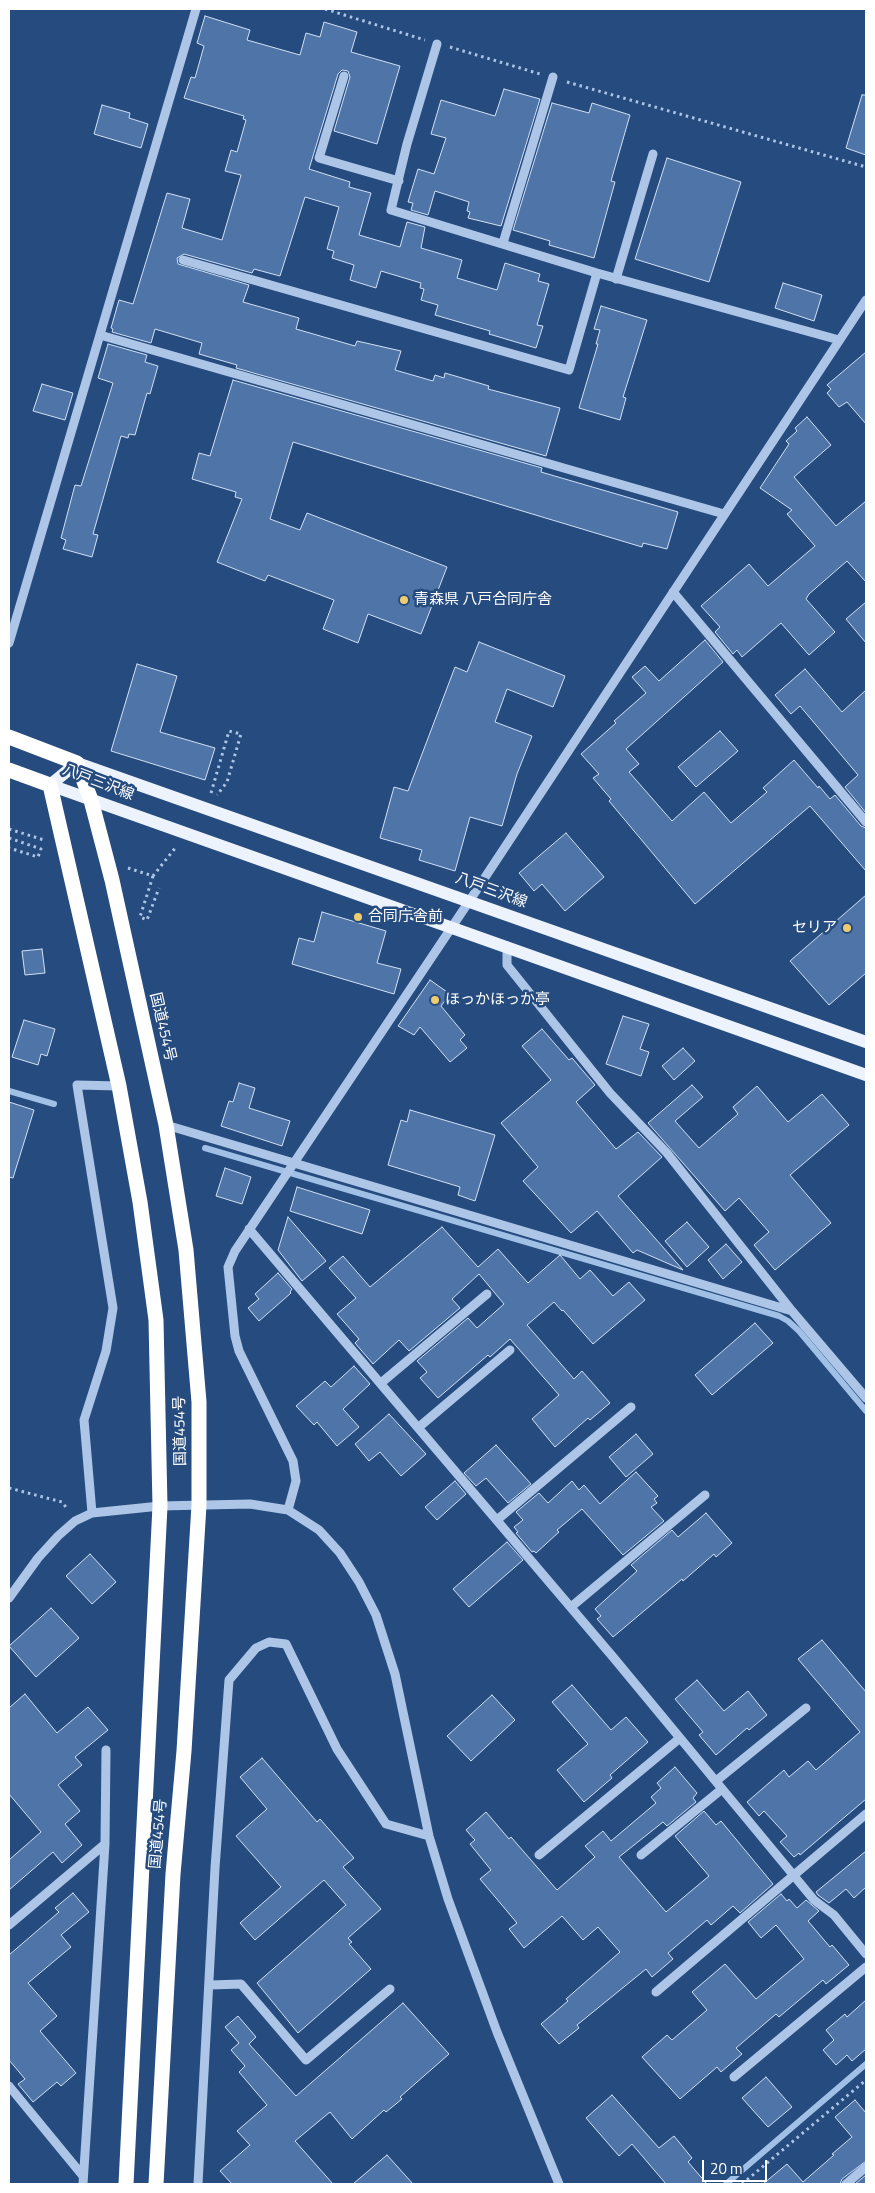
<!DOCTYPE html>
<meta charset="utf-8">
<style>
body{margin:0}
#map{position:relative;width:875px;height:2193px;overflow:hidden;background:#264c7f;font-family:"Titillium Web",sans-serif}
canvas{display:block}
.frame{position:absolute;inset:0;border:10px solid #fff;pointer-events:none}
.scale{position:absolute;left:702px;top:2160px;width:65px;height:22px;box-sizing:border-box;border:2px solid #fff;border-top:0;padding-left:6px;font-size:15px;line-height:18px;white-space:nowrap;color:#fff;-webkit-text-stroke:4px #264c7f;paint-order:stroke}
</style>
<div id="map">
<canvas width="875" height="2193"></canvas>
<div class="frame"></div>
<div class="scale">20 m</div>
</div>
<script>
const ctx = document.querySelector('canvas').getContext('2d');
ctx.lineJoin = 'round';
function shape(rows) {
  const path = new Path2D();
  for (const r of rows) {
    path.moveTo(r[0], r[1]);
    for (let i = 2; i < r.length; i += 2) path.lineTo(r[i], r[i + 1]);
  }
  return path;
}
function trace(path, color, width, dash) {
  ctx.strokeStyle = color;
  ctx.lineWidth = width;
  ctx.lineCap = dash ? 'butt' : 'round';
  ctx.setLineDash(dash || []);
  ctx.stroke(path);
}
function paint(path, color) {
  ctx.fillStyle = color;
  ctx.fill(path, 'evenodd');
}
function label(font, color, halo, rows, align = 'center') {
  ctx.font = font + ' "Titillium Web","Noto Sans JP",sans-serif';
  ctx.lineWidth = 5;
  ctx.setLineDash([]);
  ctx.textBaseline = 'middle';
  ctx.strokeStyle = halo;
  ctx.fillStyle = color;
  for (const [text, x, y, turn = 0] of rows) {
    ctx.save();
    ctx.translate(x, y);
    ctx.rotate((+turn || 0) * Math.PI / 180);
    ctx.textAlign = isNaN(turn) ? turn : align;
    if (halo) ctx.strokeText(text, 0, 0);
    ctx.fillText(text, 0, 0);
    ctx.restore();
  }
}
trace(shape([
 [9,1091,54,1104],
 [205,1148,779,1316,788,1321,799,1331,866,1411],
 [726,2184,866,2064]
]), '#a1c0e6', 6);
const building = shape([
 [205,16,250,30,247,40,300,55,306,33,320,37,324,22,357,32,351,52,400,66,377,144,334,131,350,77,348,71,342,70,338,74,309,169,350,182,349,187,371,193,359,235,400,247,407,222,425,227,421,248,462,260,457,278,497,290,505,263,540,274,538,281,549,284,537,325,543,326,536,348,489,334,490,331,435,315,438,305,421,300,424,289,420,288,421,283,381,271,376,288,350,280,354,265,332,258,334,251,327,249,339,207,305,197,280,276,254,269,252,273,184,254,177,258,178,264,249,285,243,302,299,318,296,329,355,346,357,341,401,351,395,370,433,381,435,375,444,378,445,373,489,386,488,389,560,408,546,456,236,368,237,365,199,354,202,343,155,329,151,343,112,332,113,329,111,328,119,300,133,304,167,193,190,199,182,228,222,240,241,175,225,171,231,150,237,152,246,120,243,119,244,116,184,98,191,77,195,78,204,46,197,43,205,16],
 [504,89,540,99,501,226,468,218,470,212,467,211,469,202,435,191,428,215,411,210,413,203,408,202,418,169,434,174,446,138,431,134,441,100,495,116,504,89],
 [862,95,866,95,866,155,846,148,862,95],
 [552,103,589,113,592,103,630,115,611,181,615,182,594,258,549,245,550,241,513,230,552,103],
 [102,105,130,113,129,118,148,124,141,148,94,134,102,105],
 [667,158,741,182,709,282,635,259,667,158],
 [783,283,822,295,814,321,775,308,783,283],
 [601,306,647,320,623,397,626,398,620,420,579,408,598,344,596,344,600,330,594,329,601,306],
 [108,344,147,355,145,362,158,366,150,394,147,393,135,435,129,434,128,438,121,436,93,534,98,535,92,557,63,549,66,540,61,538,75,485,81,486,113,383,98,378,108,344],
 [866,352,866,424,847,402,839,407,827,393,831,389,827,385,866,352],
 [233,380,542,468,541,472,678,512,667,549,643,543,642,547,293,442,270,519,300,530,307,513,447,567,421,634,368,614,358,643,323,629,334,600,268,575,265,581,217,562,242,499,235,497,236,492,192,479,199,453,210,456,233,380],
 [42,384,73,393,65,420,33,411,42,384],
 [807,417,831,445,794,477,836,526,866,501,866,582,847,561,809,594,806,599,835,632,809,655,781,623,742,657,737,650,733,654,715,632,720,627,701,606,749,564,768,586,815,546,787,514,792,510,760,488,789,444,786,441,797,431,795,428,807,417],
 [866,602,866,643,846,619,866,602],
 [705,640,723,662,626,749,639,764,629,772,672,821,704,792,731,823,767,792,763,788,794,760,818,788,819,786,830,799,835,795,861,826,866,828,866,871,810,806,695,904,609,801,611,799,593,778,599,774,581,754,616,723,614,721,646,693,632,677,645,666,659,681,705,640],
 [479,642,565,676,553,707,507,689,495,722,532,736,517,774,502,826,470,817,455,871,419,860,422,850,380,838,394,787,408,791,455,667,467,672,479,642],
 [137,664,177,676,160,732,215,748,205,780,111,751,137,664],
 [805,669,842,712,866,690,866,813,845,787,858,775,800,706,791,714,775,695,805,669],
 [720,731,738,751,696,787,678,767,720,731],
 [566,833,604,877,565,911,542,884,534,891,519,873,566,833],
 [866,895,866,973,829,1005,790,961,866,895],
 [322,912,386,931,377,963,401,969,394,994,292,964,299,938,314,942,322,912],
 [42,949,45,973,25,975,22,951,42,949],
 [430,980,450,994,441,1006,465,1035,460,1040,467,1048,450,1062,420,1027,414,1035,398,1026,430,980],
 [623,1016,649,1024,640,1049,649,1052,641,1076,606,1064,623,1016],
 [24,1020,55,1029,47,1056,41,1054,38,1065,12,1057,24,1020],
 [542,1029,569,1060,572,1058,595,1085,576,1102,616,1149,638,1132,662,1157,618,1196,683,1270,637,1250,633,1253,597,1211,571,1233,523,1181,538,1167,501,1123,551,1080,522,1046,542,1029],
 [683,1048,695,1061,674,1080,662,1066,683,1048],
 [239,1083,255,1088,249,1108,290,1121,282,1146,221,1126,229,1101,233,1102,239,1083],
 [692,1085,703,1097,675,1121,699,1148,738,1114,733,1107,757,1086,788,1122,822,1094,849,1125,790,1175,831,1223,775,1270,754,1245,769,1232,739,1198,725,1211,648,1123,692,1085],
 [9,1102,34,1110,13,1178,9,1177,9,1102],
 [410,1110,495,1135,475,1201,458,1195,460,1187,388,1165,401,1120,407,1122,410,1110],
 [225,1168,251,1177,242,1204,216,1196,225,1168],
 [297,1187,370,1210,362,1234,290,1211,297,1187],
 [288,1217,326,1261,302,1281,278,1250,288,1217],
 [687,1222,709,1247,687,1267,665,1241,687,1222],
 [442,1227,478,1267,498,1249,528,1283,560,1255,580,1279,590,1270,613,1296,629,1282,645,1300,593,1344,563,1310,562,1311,554,1302,527,1325,574,1379,582,1371,610,1403,590,1420,588,1418,555,1447,532,1419,559,1395,510,1339,490,1357,488,1355,438,1398,420,1378,427,1372,417,1361,468,1318,477,1328,504,1304,479,1274,452,1299,460,1308,409,1351,399,1340,373,1364,355,1343,359,1339,337,1314,356,1298,329,1268,343,1256,370,1287,442,1227],
 [726,1244,742,1262,723,1279,708,1260,726,1244],
 [278,1273,292,1289,290,1292,291,1293,259,1321,248,1308,259,1299,255,1294,278,1273],
 [755,1323,773,1343,712,1395,695,1375,755,1323],
 [354,1366,370,1384,343,1409,359,1427,337,1446,317,1422,314,1425,296,1406,325,1381,331,1387,354,1366],
 [389,1414,426,1454,401,1476,380,1452,369,1461,355,1444,389,1414],
 [636,1434,653,1454,626,1477,609,1457,636,1434],
 [496,1445,531,1484,508,1503,486,1478,476,1486,464,1473,496,1445],
 [636,1472,658,1496,654,1499,657,1503,651,1507,664,1521,623,1555,582,1509,557,1530,559,1532,536,1553,534,1551,532,1552,516,1533,518,1532,514,1527,523,1520,516,1512,539,1493,548,1503,572,1481,579,1490,584,1485,600,1504,636,1472],
 [455,1481,466,1494,437,1520,425,1507,455,1481],
 [706,1513,732,1543,716,1557,714,1554,683,1581,682,1579,613,1637,597,1619,601,1616,595,1609,637,1571,631,1565,672,1530,678,1537,706,1513],
 [507,1542,523,1560,469,1607,453,1589,507,1542],
 [90,1554,116,1582,92,1604,66,1576,90,1554],
 [51,1608,79,1638,36,1677,9,1646,51,1608],
 [822,1640,866,1692,866,1799,800,1855,799,1853,794,1857,780,1842,787,1836,764,1811,759,1816,747,1802,784,1770,789,1777,808,1761,816,1770,860,1732,798,1659,822,1640],
 [697,1680,724,1711,748,1691,767,1715,749,1730,747,1728,716,1755,699,1735,703,1732,675,1699,697,1680],
 [572,1685,611,1730,626,1717,648,1742,610,1775,612,1778,584,1802,557,1770,588,1744,552,1702,572,1685],
 [25,1694,57,1733,88,1707,108,1730,75,1757,82,1765,58,1785,80,1811,65,1824,82,1845,62,1863,53,1852,9,1890,9,1860,41,1832,9,1794,9,1708,25,1694],
 [492,1695,515,1720,471,1761,447,1736,492,1695],
 [262,1758,317,1822,320,1819,354,1858,343,1867,381,1909,348,1938,352,1942,349,1944,371,1969,298,2033,257,1983,346,1905,324,1880,255,1940,240,1923,281,1887,236,1836,267,1809,240,1777,262,1758],
 [675,1767,697,1793,693,1798,696,1802,667,1826,663,1822,619,1857,666,1912,709,1876,675,1836,704,1811,716,1825,721,1821,773,1884,740,1913,733,1906,711,1925,707,1920,668,1953,673,1959,652,1977,646,1969,577,2025,579,2028,559,2044,541,2024,568,2001,566,1999,620,1952,598,1927,583,1940,562,1916,524,1948,509,1929,517,1923,480,1879,491,1870,470,1844,475,1840,466,1830,486,1812,509,1839,511,1837,557,1890,595,1857,585,1846,603,1831,611,1841,656,1803,651,1797,661,1788,657,1783,675,1767],
 [866,1851,866,1887,854,1898,846,1889,829,1903,818,1895,816,1892,866,1851],
 [73,1893,89,1912,61,1935,71,1947,28,1983,57,2016,40,2031,76,2073,61,2086,57,2082,33,2102,18,2084,25,2079,9,2060,9,1955,59,1912,55,1908,73,1893],
 [781,1894,787,1901,789,1899,797,1908,806,1900,819,1911,808,1921,830,1947,832,1945,849,1965,826,1984,823,1980,779,2017,776,2014,736,2048,742,2054,721,2072,717,2067,680,2099,642,2057,667,2035,672,2040,707,2010,692,1992,725,1964,756,1999,804,1959,776,1925,761,1938,748,1922,781,1894],
 [866,2000,866,2049,852,2061,847,2055,836,2065,823,2050,834,2040,826,2030,845,2014,847,2017,866,2000],
 [403,2003,449,2054,400,2097,402,2099,386,2112,384,2110,352,2139,330,2112,295,2141,333,2184,232,2184,220,2171,250,2145,237,2131,267,2105,239,2072,245,2066,231,2050,239,2043,225,2027,238,2016,256,2037,249,2044,296,2096,403,2003],
 [766,2077,792,2107,768,2127,742,2098,766,2077],
 [612,2095,659,2148,674,2136,692,2158,688,2162,707,2184,666,2184,632,2144,619,2156,586,2118,612,2095],
 [855,2100,866,2113,866,2161,842,2179,840,2184,763,2184,787,2164,803,2182,834,2155,832,2154,852,2137,835,2117,855,2100],
 [387,2155,413,2184,353,2184,387,2155],
 [866,2175,866,2184,855,2184,866,2175]
]);
paint(building, '#4f75a8');
trace(building, '#d0e0f5', 1);
trace(shape([
 [325,9,425,40],
 [450,47,540,74],
 [567,82,866,167],
 [211,793,229,731,241,734,227,782,217,795],
 [9,829,44,840],
 [9,838,41,849,38,857,9,848],
 [128,868,153,876,176,847],
 [153,876,140,917,147,920,159,888],
 [9,1488,62,1502,68,1510],
 [742,2184,866,2080]
]), '#adc5e6', 3, [2.5, 4]);
trace(shape([
 [437,44,407,144,391,210,597,273,839,340],
 [344,76,319,158,399,181],
 [503,243,553,77],
 [183,260,569,370,597,273],
 [616,279,653,154],
 [100,335,724,514],
 [673,592,866,822],
 [9,643,196,9],
 [507,946,507,965,610,1093,667,1153,792,1311],
 [166,1125,792,1311,866,1398],
 [249,1229,613,1657,814,1900,834,1915,866,1954],
 [381,1383,487,1294],
 [419,1427,510,1350],
 [288,1510,296,1481,293,1461,239,1351,235,1336,228,1267,235,1251,478,888,866,300],
 [92,1513,84,1420,106,1351,113,1308,77,1085,119,1086],
 [497,1520,631,1407],
 [9,1598,38,1558,58,1536,75,1521,92,1513,160,1506,250,1504,288,1510,319,1530,340,1553,359,1582,376,1615,395,1674,429,1836,448,1899,497,2032,559,2184],
 [571,1607,705,1495],
 [716,1781,806,1708],
 [539,1855,680,1738],
 [641,1855,722,1789],
 [9,1925,105,1844],
 [210,1985,241,1984,306,2060,390,1989],
 [656,1992,866,1814],
 [734,2077,866,1967],
 [9,2086,83,2176],
 [83,2184,105,1844,106,1750],
 [198,2184,215,1868,229,1680,256,1648,269,1642,286,1644,337,1749,386,1824,429,1836],
 [846,2184,866,2167]
]), '#adc5e6', 9);
trace(shape([
 [50,785,77,763,866,1042],
 [50,785,866,1075]
]), '#edf3fd', 12);
trace(shape([
 [9,737,77,763,91,800,112,880,166,1125,186,1250,199,1402,199,1505,184,1751,173,1874,156,2184],
 [9,770,50,785,119,1086,140,1202,156,1320,160,1506,126,2184]
]), '#fff', 15);
for (const [x, y, r, color] of [
 [404,600,5,"#eecc72"],
 [358,917,5,"#eecc72"],
 [847,928,5,"#eecc72"],
 [435,1000,5,"#eecc72"]
]) {
  const dot = new Path2D();
  dot.arc(x, y, r, 0, 2 * Math.PI);
  ctx.fillStyle = color;
  ctx.fill(dot);
  trace(dot, '#264c7f', 2);
}
label('15px', '#fff', '#264c7f', [
 ["青森県 八戸合同庁舎",414,600],
 ["合同庁舎前",368,917],
 ["セリア",837,928,"right"],
 ["ほっかほっか亭",445,1000]
], 'left');
label('15px', '#fff', '#264c7f', [
 ["八戸三沢線",98,783,21],
 ["八戸三沢線",491,891,20],
 ["国道454号",162,1027,77],
 ["国道454号",181,1431,-91],
 ["国道454号",159,1834,-85]
]);
</script>
